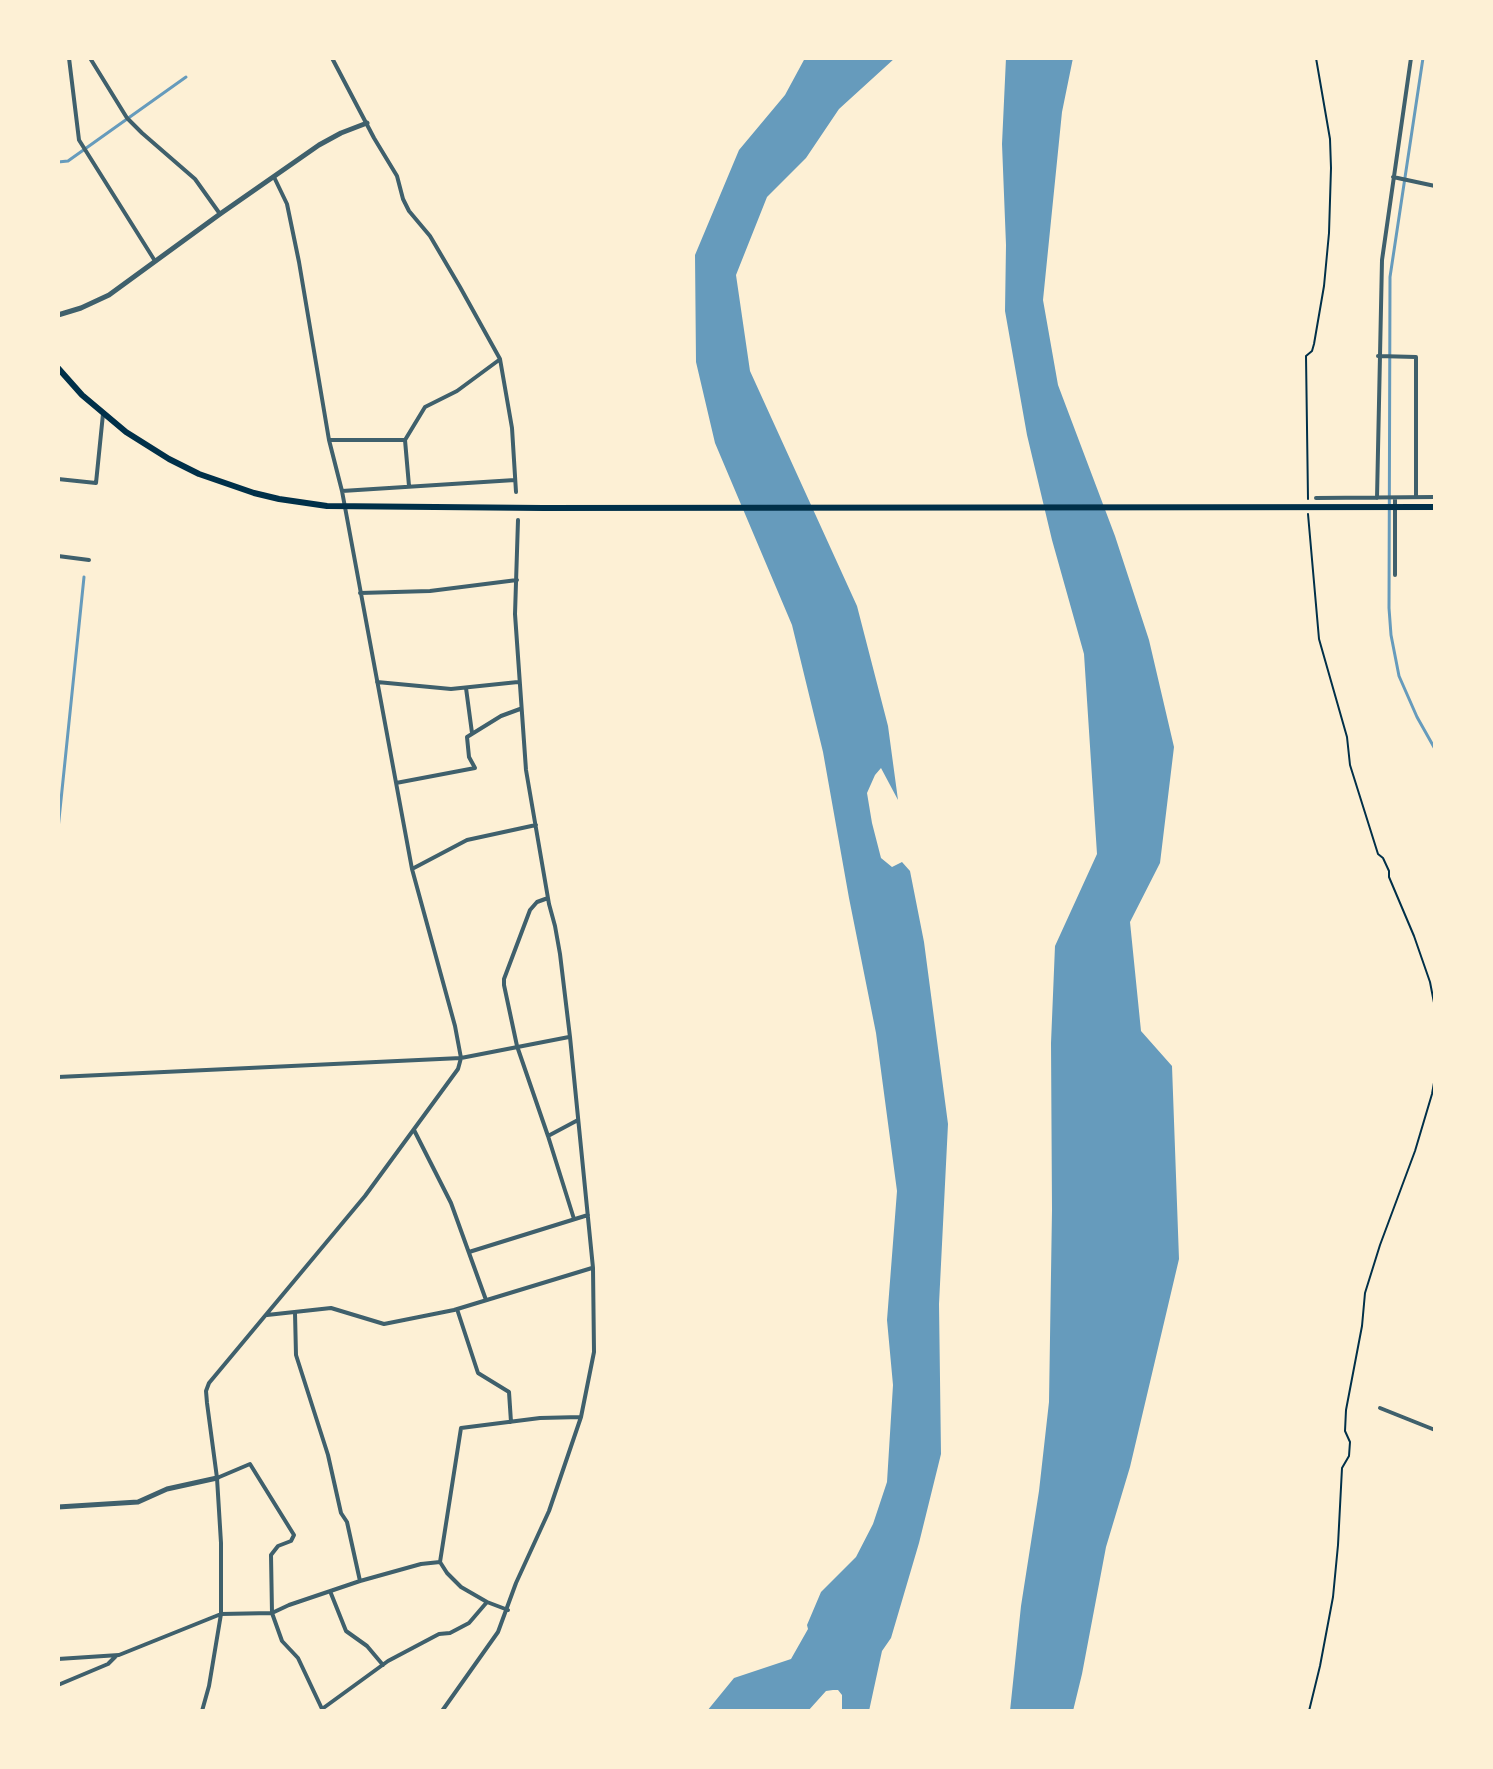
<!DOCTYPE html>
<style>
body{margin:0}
#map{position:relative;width:1493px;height:1769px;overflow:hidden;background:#fdf0d5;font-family:"Fira Sans Condensed",sans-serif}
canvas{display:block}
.frame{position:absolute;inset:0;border:60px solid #fdf0d5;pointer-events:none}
</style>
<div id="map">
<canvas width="1493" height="1769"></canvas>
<div class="frame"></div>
</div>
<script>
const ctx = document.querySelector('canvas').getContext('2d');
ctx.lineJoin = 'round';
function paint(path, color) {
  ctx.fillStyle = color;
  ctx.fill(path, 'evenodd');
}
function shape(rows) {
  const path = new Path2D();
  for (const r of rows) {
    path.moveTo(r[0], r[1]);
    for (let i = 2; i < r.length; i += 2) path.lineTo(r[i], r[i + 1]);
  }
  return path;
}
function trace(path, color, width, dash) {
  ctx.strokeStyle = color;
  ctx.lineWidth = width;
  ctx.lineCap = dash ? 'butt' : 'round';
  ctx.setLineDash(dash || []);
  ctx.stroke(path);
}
paint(shape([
 [805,58,895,58,839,109,806,158,767,197,736,275,750,371,857,606,888,726,898,800,881,768,875,775,867,793,872,823,881,858,892,867,902,862,910,871,924,942,948,1124,939,1304,941,1454,919,1543,891,1638,882,1651,869,1711,842,1711,842,1695,838,1690,833,1690,826,1691,808,1711,707,1711,734,1678,791,1659,808,1629,807,1625,821,1592,856,1557,873,1524,887,1482,893,1385,887,1320,897,1191,876,1033,849,898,823,752,792,625,715,443,696,362,695,255,739,150,785,95],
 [1006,58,1073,58,1062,112,1043,300,1058,385,1115,536,1149,640,1174,747,1160,863,1130,922,1141,1031,1172,1066,1179,1259,1130,1467,1106,1547,1082,1674,1073,1711,1010,1711,1021,1606,1039,1491,1049,1402,1052,1210,1051,1043,1055,946,1097,854,1084,654,1052,540,1027,435,1005,311,1006,245,1002,144]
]), '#669bbc');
trace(shape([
 [1423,58,1390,277,1389,608,1391,635,1399,676,1417,717,1435,749],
 [58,162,68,161,186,77],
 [58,829,84,577]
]), '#669bbc', 3);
trace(shape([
 [1308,499,1306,356,1312,351,1314,344,1324,286,1329,233,1331,168,1330,139,1316,58],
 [1308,514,1319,639,1347,737,1350,765,1378,854,1383,858,1389,871,1389,877,1414,936,1430,982,1435,1008],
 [1309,1711,1320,1666,1333,1597,1338,1545,1342,1468,1349,1456,1350,1442,1345,1431,1346,1410,1362,1326,1365,1293,1380,1245,1415,1151,1432,1094,1435,1077]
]), '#003049', 2);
trace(shape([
 [69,58,79,140,155,261],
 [90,58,127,118,142,133,195,179,220,214],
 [332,58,374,138,397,176,403,199,409,211,430,236,460,287,500,359,512,428,516,492],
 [1393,177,1435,186],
 [1378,356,1416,357,1416,497],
 [329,440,405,440,425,407,457,391,499,360],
 [405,440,409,486],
 [58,479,96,483,103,414],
 [342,491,515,480],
 [1316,498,1435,497],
 [1377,498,1382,260,1411,58],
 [58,556,89,560],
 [1395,575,1395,498],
 [360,593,430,591,517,580],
 [377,682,451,689,518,682],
 [466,688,472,733],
 [396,783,475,768,469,757,467,737,501,716,520,709],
 [412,869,467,840,536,825],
 [548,898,537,902,530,910,504,979,504,985,517,1046,548,1136,574,1219],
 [58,1077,461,1058,569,1037],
 [414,1130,451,1203,486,1300],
 [548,1136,578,1120],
 [469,1252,588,1215],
 [457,1309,478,1373,509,1392,511,1422],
 [295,1313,296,1355,328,1455,341,1513,347,1522,360,1581],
 [267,1315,331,1308,384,1324,454,1310,592,1268],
 [1380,1408,1435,1430],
 [217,1478,250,1464,294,1535,291,1541,278,1546,271,1555,272,1613,282,1641,298,1658,323,1711],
 [440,1562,461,1428,540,1418,581,1417],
 [330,1591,346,1631,367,1646,383,1665],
 [58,1659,119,1655,221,1614,272,1613,289,1605,360,1581,421,1564,440,1562,447,1573,461,1587,487,1602,508,1610],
 [58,1685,108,1664,116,1656],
 [322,1709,388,1661,439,1634,450,1633,469,1623,487,1602],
 [202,1711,209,1686,221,1614,221,1543,217,1478,207,1403,206,1391,209,1383,365,1196,458,1069,461,1058,455,1026,412,869,342,491,329,440,299,262,287,204,274,177],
 [442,1711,498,1632,516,1583,549,1511,581,1417,594,1352,593,1268,570,1037,560,954,555,926,549,904,526,770,515,614,518,520]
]), '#3f606c', 4);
trace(shape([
 [58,315,81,308,109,295,220,214,319,145,341,133,367,123],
 [58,1507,138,1502,167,1489,217,1478]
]), '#3f606c', 5);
trace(shape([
 [58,368,82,395,126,432,169,459,199,474,254,493,279,499,327,506,543,508,1435,507]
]), '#003049', 6);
</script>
